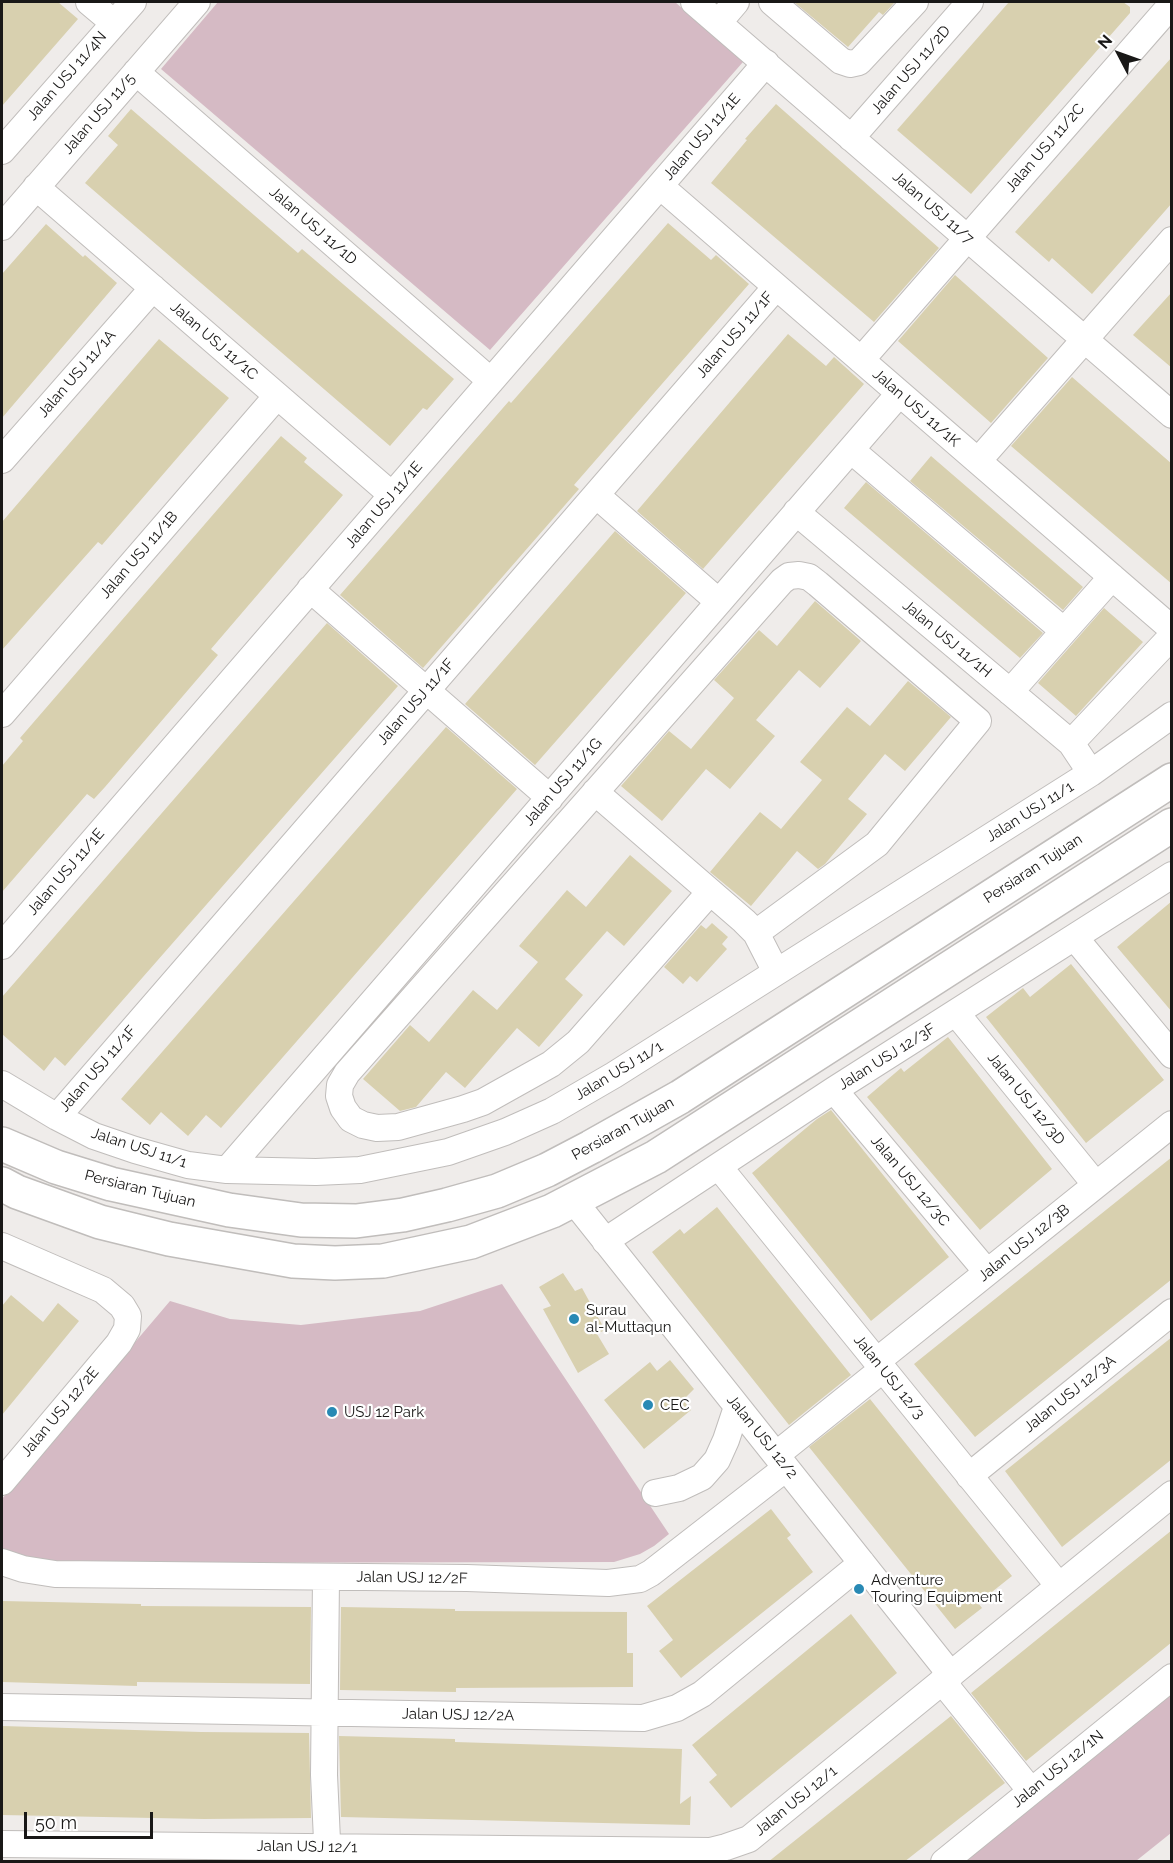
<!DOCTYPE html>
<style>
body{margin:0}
#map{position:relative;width:1173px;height:1863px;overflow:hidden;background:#efecea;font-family:Raleway,sans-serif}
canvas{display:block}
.frame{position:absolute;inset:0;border:3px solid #191817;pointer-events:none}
.north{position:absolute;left:1089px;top:24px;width:60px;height:60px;-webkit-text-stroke:4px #fff;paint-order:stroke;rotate:311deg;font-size:16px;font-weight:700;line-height:24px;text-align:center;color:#191817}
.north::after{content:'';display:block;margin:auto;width:21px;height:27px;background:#191817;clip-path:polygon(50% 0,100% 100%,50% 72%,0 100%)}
.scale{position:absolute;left:24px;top:1812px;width:129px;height:27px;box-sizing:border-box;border:3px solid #191817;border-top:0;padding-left:8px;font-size:18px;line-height:21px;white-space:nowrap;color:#191817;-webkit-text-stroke:4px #fff;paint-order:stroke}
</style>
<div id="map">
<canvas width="1173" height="1863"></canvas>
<div class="frame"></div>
<div class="north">N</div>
<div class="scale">50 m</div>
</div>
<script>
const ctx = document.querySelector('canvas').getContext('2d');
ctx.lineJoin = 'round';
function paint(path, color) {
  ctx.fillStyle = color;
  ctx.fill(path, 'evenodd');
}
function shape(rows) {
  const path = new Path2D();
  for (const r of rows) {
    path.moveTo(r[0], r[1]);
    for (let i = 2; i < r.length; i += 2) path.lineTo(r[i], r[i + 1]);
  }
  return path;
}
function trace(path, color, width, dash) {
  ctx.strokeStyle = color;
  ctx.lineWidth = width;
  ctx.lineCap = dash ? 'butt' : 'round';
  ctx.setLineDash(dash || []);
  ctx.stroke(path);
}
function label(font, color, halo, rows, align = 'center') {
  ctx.font = font + ' Raleway,sans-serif';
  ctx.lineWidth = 4.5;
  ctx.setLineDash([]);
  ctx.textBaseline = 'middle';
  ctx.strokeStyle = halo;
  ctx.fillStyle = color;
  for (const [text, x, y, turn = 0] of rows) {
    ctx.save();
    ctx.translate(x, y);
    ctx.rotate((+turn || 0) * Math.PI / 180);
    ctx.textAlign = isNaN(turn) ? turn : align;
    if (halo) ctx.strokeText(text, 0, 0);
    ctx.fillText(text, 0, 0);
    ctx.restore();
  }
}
paint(shape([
 [218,2,675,2,743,62,490,350,161,69],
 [502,1284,669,1534,654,1546,640,1554,614,1562,62,1563,42,1562,2,1550,2,1499,170,1301,230,1319,301,1325,420,1311],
 [1171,1695,1171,1833,1136,1861,966,1861]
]), '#d5bac4');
paint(shape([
 [2,2,58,2,78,19,2,106],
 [794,2,895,2,883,15,879,12,848,47],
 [1009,2,1123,2,1130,7,1130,13,971,194,897,130],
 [1172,57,1172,203,1092,294,1052,258,1049,262,1015,232],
 [776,104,939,248,874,322,711,183,747,140,745,139],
 [131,109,298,253,302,249,454,379,427,410,423,408,390,446,85,183,118,145,108,136],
 [668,223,711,260,716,255,749,284,574,485,579,489,423,668,340,595,509,401,511,403],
 [46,224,83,257,85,255,117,283,2,418,2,274],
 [955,275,1048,358,991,423,898,341],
 [1172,292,1172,368,1133,335],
 [788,334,826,366,834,357,864,384,703,569,637,511],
 [159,339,229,398,102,545,98,542,2,650,2,522],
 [1072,377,1172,464,1172,584,1011,446],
 [281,436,307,458,304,462,343,495,211,649,218,655,105,787,94,799,87,794,2,892,2,766,23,741,20,738],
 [931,456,1083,587,1063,610,910,481],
 [866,482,1043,633,1020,658,844,508],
 [615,531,686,593,535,765,465,704],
 [815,601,861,641,820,688,799,670,756,720,775,736,730,789,706,769,662,821,621,786,669,731,691,749,734,698,714,680,759,630,777,646],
 [1104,608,1143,642,1076,716,1038,683],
 [327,623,398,686,65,1066,55,1057,44,1071,2,1034,2,997],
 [908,681,951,717,905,771,885,754,848,799,867,814,825,864,818,869,797,851,751,906,710,872,760,812,781,829,822,780,800,762,847,707,870,726],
 [446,727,517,789,221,1128,206,1115,188,1136,161,1112,150,1125,121,1099],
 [630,855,672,891,624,946,607,931,565,979,583,995,539,1047,517,1028,465,1088,446,1072,416,1107,400,1111,363,1079,410,1025,429,1042,473,990,497,1010,538,962,519,946,567,890,586,907],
 [1172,901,1172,1012,1117,947],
 [712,923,728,937,722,944,727,949,697,982,690,976,683,984,664,967,701,925,706,929],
 [1071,964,1164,1080,1086,1143,986,1017,1023,988,1030,997],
 [948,1037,1052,1169,980,1230,867,1097,901,1068,904,1072],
 [831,1110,949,1257,871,1321,752,1173,817,1119],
 [1172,1157,1172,1279,975,1437,914,1364],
 [717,1207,851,1375,789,1425,652,1252,680,1229,684,1234],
 [563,1273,575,1291,582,1288,605,1330,597,1334,609,1354,578,1373,543,1309,551,1306,539,1287],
 [11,1295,43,1322,58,1303,79,1321,2,1415,2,1306],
 [1172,1337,1172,1459,1062,1547,1005,1471],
 [670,1360,694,1389,683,1400,691,1410,644,1449,604,1400,650,1362,657,1371],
 [870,1399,1012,1576,978,1603,982,1608,955,1629,809,1447],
 [771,1509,791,1535,787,1538,813,1572,681,1678,659,1651,673,1640,647,1606],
 [1172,1530,1172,1642,1026,1761,971,1693],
 [2,1601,141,1604,141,1606,311,1607,310,1684,137,1682,137,1686,2,1682],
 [341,1607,455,1609,455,1611,627,1612,627,1653,633,1653,633,1687,456,1688,456,1692,340,1690],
 [851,1614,897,1673,731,1808,709,1782,717,1775,692,1745],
 [951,1716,1005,1783,993,1792,904,1862,768,1862],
 [2,1726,201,1732,309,1733,311,1818,204,1819,2,1815],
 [339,1736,455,1739,455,1742,682,1749,680,1804,691,1796,690,1825,341,1817]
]), '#d8d0af');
const minor = shape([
 [89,2,114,23],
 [694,2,1172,415],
 [772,2,841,61,850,64,859,62,915,2],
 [719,22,736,2],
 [136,72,491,381],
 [851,138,970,2],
 [2,151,133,2],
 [660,186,1172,629],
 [36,187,392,495],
 [2,227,197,2],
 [861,360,1172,4],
 [851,450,1064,631],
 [2,460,153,288],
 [978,461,1172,240],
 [596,495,719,602],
 [796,512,1071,743,1091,773],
 [310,589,550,798],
 [1010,692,1112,577],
 [2,714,277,396],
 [1071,743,1172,636],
 [595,792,744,921,756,933,776,972],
 [710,892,578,1042,551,1064,483,1102,463,1109,398,1127,377,1128,363,1125,351,1119,343,1108,339,1096,340,1085,347,1073,782,581,789,576,799,575,809,577,818,584,978,721,877,844,756,933],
 [1075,938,1172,1055],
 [2,946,766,63],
 [956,1013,1096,1185],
 [2,1084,57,1117,94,1136,135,1150,188,1165,227,1170,316,1172,360,1170,448,1152,505,1132,552,1111,614,1075,1091,773,1172,715],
 [834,1090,987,1272],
 [57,1117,776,287],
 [719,1167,1059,1586],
 [227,1170,899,394],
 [573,1200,951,1675],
 [605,1241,834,1090,1172,875],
 [2,1246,103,1290,122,1306,128,1316,127,1329,119,1343,2,1482],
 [877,1361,1172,1124],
 [776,1455,883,1369],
 [969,1476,1172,1312],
 [655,1493,679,1488,702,1477,717,1460,726,1440,737,1407],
 [2,1562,23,1569,55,1574,467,1578,608,1583,640,1579,651,1573,786,1468],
 [326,1577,324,1775,328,1862],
 [942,1681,1031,1791],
 [2,1707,643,1718,677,1708,702,1694,862,1563],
 [2,1844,710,1851,726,1847,749,1839,1172,1494],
 [944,1862,1172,1677]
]);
const major = shape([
 [2,1144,56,1167,111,1184,229,1210,301,1220,356,1221,403,1215,447,1205,497,1191,547,1170,591,1147,680,1097,1172,780],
 [2,1184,17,1192,100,1222,169,1239,293,1261,335,1263,383,1261,471,1242,552,1211,656,1157,1172,825]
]);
trace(minor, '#c0bdbb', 28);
trace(major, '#c0bdbb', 36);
trace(minor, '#fff', 26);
trace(major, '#fff', 33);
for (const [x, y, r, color] of [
 [574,1319,6,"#2889b4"],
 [648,1405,6,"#2889b4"],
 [332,1412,6,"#2889b4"],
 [859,1589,6,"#2889b4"]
]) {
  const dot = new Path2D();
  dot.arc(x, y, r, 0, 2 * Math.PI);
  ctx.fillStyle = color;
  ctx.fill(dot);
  trace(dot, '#fff', 2);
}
label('15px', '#191817', '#fff', [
 ["Jalan USJ 11/2D",911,70,-49],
 ["Jalan USJ 11/4N",67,76,-49],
 ["Jalan USJ 11/5",99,114,-49],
 ["Jalan USJ 11/1E",702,137,-49],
 ["Jalan USJ 11/2C",1045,148,-49],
 ["Jalan USJ 11/7",933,208,41],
 ["Jalan USJ 11/1D",313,226,41],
 ["Jalan USJ 11/1F",735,335,-49],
 ["Jalan USJ 11/1C",214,341,41],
 ["Jalan USJ 11/1A",77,374,-49],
 ["Jalan USJ 11/1K",916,408,41],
 ["Jalan USJ 11/1E",384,505,-49],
 ["Jalan USJ 11/1B",139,555,-49],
 ["Jalan USJ 11/1H",947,639,40],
 ["Jalan USJ 11/1F",416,702,-49],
 ["Jalan USJ 11/1G",563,782,-49],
 ["Jalan USJ 11/1",1030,812,-32],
 ["Persiaran Tujuan",1033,869,-33],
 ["Jalan USJ 11/1E",66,872,-49],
 ["Jalan USJ 12/3F",887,1057,-32],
 ["Jalan USJ 11/1F",98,1069,-49],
 ["Jalan USJ 11/1",619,1071,-31],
 ["Jalan USJ 12/3D",1026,1099,51],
 ["Persiaran Tujuan",623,1129,-29],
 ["Jalan USJ 11/1",139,1148,18],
 ["Jalan USJ 12/3C",910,1181,50],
 ["Persiaran Tujuan",140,1189,14],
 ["Jalan USJ 12/3B",1024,1243,-39],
 ["Jalan USJ 12/3",889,1377,51],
 ["Jalan USJ 12/3A",1070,1394,-39],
 ["Jalan USJ 12/2E",60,1412,-50],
 ["Jalan USJ 12/2",762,1437,51],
 ["Jalan USJ 12/2F",412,1578,1],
 ["Jalan USJ 12/2A",458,1715,1],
 ["Jalan USJ 12/1N",1058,1769,-39],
 ["Jalan USJ 12/1",796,1801,-39],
 ["Jalan USJ 12/1",307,1847,1]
]);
label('15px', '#191817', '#fff', [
 ["Surau",586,1310],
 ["al-Muttaqun",586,1327],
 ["CEC",660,1405],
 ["USJ 12 Park",344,1412],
 ["Adventure",871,1580],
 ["Touring Equipment",871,1597]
], 'left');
</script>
